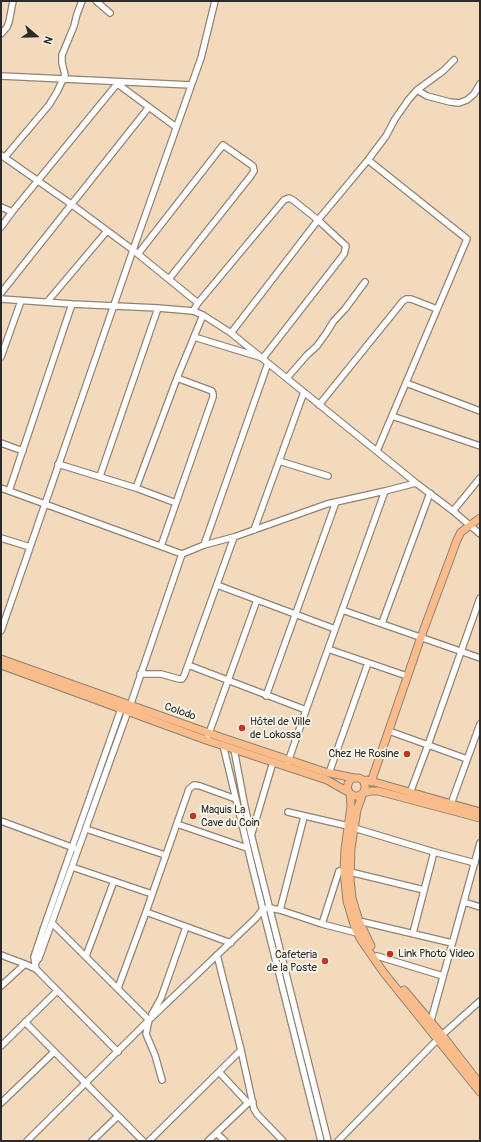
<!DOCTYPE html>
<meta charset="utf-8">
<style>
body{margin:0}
#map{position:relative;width:481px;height:1142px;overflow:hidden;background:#f4dabc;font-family:Pangolin,sans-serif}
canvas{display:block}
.frame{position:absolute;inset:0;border:2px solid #2b2b2b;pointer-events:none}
.north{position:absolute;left:16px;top:16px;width:40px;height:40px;-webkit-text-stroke:3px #f7f3e8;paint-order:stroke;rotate:110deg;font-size:11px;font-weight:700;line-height:16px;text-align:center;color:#2b2b2b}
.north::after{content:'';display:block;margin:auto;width:14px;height:18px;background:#2b2b2b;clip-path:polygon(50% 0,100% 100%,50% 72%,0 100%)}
</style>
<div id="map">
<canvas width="481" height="1142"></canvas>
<div class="frame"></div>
<div class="north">N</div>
</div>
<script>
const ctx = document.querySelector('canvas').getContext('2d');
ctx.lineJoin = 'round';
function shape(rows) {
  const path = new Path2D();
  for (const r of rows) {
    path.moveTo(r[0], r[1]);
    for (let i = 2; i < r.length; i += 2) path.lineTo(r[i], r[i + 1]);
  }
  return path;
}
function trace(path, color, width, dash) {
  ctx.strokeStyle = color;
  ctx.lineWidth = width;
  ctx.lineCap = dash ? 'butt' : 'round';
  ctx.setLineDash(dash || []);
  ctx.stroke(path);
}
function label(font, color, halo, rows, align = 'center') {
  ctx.font = font + ' Pangolin,sans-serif';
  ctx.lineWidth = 4;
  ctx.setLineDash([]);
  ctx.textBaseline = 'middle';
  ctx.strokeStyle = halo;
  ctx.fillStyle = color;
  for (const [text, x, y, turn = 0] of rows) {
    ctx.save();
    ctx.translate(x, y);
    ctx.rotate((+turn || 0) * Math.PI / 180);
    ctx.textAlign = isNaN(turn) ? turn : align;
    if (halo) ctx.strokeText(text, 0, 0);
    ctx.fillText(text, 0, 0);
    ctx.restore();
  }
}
const minor = shape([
 [96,1,110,13],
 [1,34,7,27,9,22,13,1],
 [1,76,191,85],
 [115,82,176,127],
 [417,90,427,96,450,102,459,103,467,100,474,94,480,84],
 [1,155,71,204,133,250,198,303],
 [5,157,49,105,57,92,65,75,62,63,62,55,74,26,77,14,82,1],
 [368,160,467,239,377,451],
 [1,207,12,212],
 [1,227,12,212,117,84],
 [138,254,223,145,253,166,254,171,250,177,169,279],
 [1,293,149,107],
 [1,299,72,304,158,308,193,311,203,315,231,333,416,483,453,511,480,534],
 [47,302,107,231],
 [193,311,198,303,284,200,289,198,293,200,318,220,346,246,344,254,263,358,194,337],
 [231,333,318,220,368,160,386,136,395,119,409,99,417,90,443,71,454,60],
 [1,357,21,301],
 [287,378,307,355,317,346,327,332,333,322,345,309,365,282],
 [406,383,480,411],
 [319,405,403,301,406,299,411,299,437,309],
 [392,416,480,446],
 [1,443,23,451],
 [279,461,328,476],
 [58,464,136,488,176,503],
 [100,476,158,308],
 [1,488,182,554,204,545,234,537,327,504,385,491,416,483],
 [136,488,177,378,203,315],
 [9,491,72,304],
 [453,511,480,478],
 [254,530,304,392],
 [1,538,30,547],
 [204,545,268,363],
 [161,546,213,397,213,394,212,391,177,378],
 [217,585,335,629],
 [342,610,480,658],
 [382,623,430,493],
 [1,631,133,250,201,58,215,1],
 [328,649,407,676],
 [188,665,306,710],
 [140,674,161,674,179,679,182,679,184,676,234,537],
 [266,696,336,502],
 [130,706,182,554],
 [389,731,467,759],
 [208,736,257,600],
 [223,745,252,866,321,1141],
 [234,749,244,802,251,834,328,1141],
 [288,762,306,710,385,491],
 [329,773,368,663],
 [410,793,428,745,480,598],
 [451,804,480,724],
 [288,812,348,826],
 [1,821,74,848],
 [177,824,247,848],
 [354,828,434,852,475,863],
 [86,829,165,855],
 [252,833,273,762],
 [72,867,152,894],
 [350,872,424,890],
 [464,902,480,907],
 [280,910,304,817],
 [146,912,231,943],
 [359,921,452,943],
 [52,923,149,1020,146,1034,155,1055,162,1080],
 [322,924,339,871,344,871],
 [413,933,434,852],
 [1,955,25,964,36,969,118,1052],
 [217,955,241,1050,254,1109,257,1114,283,1141],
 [86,956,114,881],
 [377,956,443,976],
 [35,963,39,958,128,711],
 [36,969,34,957,44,927,121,709],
 [1,986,25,964],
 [118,988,146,912,189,789,194,785,200,786,236,799],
 [152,1014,161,998,186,927],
 [25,1022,143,1141],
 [430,1024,480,843],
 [442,1035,480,1001],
 [1,1046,57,991],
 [219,1072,248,1103],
 [1,1103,54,1052],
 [216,1133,225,1141],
 [27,1141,149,1020,256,918,263,909,270,908,280,910,322,924,357,933],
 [92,1141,118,1116],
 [149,1141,241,1050],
 [208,1141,248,1103,253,1102],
 [338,1141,437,1040]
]);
const major = shape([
 [1,659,220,737,325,772,354,778],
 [1,665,206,740,327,780,350,793,351,806,345,849,344,871,347,901,355,928,361,940,384,973,480,1092],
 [367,780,480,812],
 [371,782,421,637,457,540,461,532,480,518],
 [371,946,359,921,352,898,350,879,351,848,357,810,363,793,365,789,365,785,363,780,359,778,354,778,350,780,348,784,347,789,350,793,354,796,358,796,363,793,371,791,378,791,480,818],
 [404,990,442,1035,480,1084]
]);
trace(minor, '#908274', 8);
trace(major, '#908274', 9);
trace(minor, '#fff', 5.5);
trace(major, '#f9bc8a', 7);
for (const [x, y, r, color] of [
 [242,728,4,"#c8321e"],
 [407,754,4,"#c8321e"],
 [193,816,4,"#c8321e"],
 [390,954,4,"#c8321e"],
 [325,961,4,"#c8321e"]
]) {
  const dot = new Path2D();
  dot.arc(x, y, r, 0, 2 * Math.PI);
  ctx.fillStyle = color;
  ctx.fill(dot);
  trace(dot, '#f7f3e8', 1.5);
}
label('11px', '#2b2b2b', '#f7f3e8', [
 ["Colodo",180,712,19]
]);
label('11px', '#2b2b2b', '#f7f3e8', [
 ["Hôtel de Ville",250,722],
 ["de Lokossa",250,735],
 ["Chez He Rosine",399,754,"right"],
 ["Maquis La",201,810],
 ["Cave du Coin",201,823],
 ["Link Photo Video",398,954],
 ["Cafeteria",317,955,"right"],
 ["de la Poste",317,968,"right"]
], 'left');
</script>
